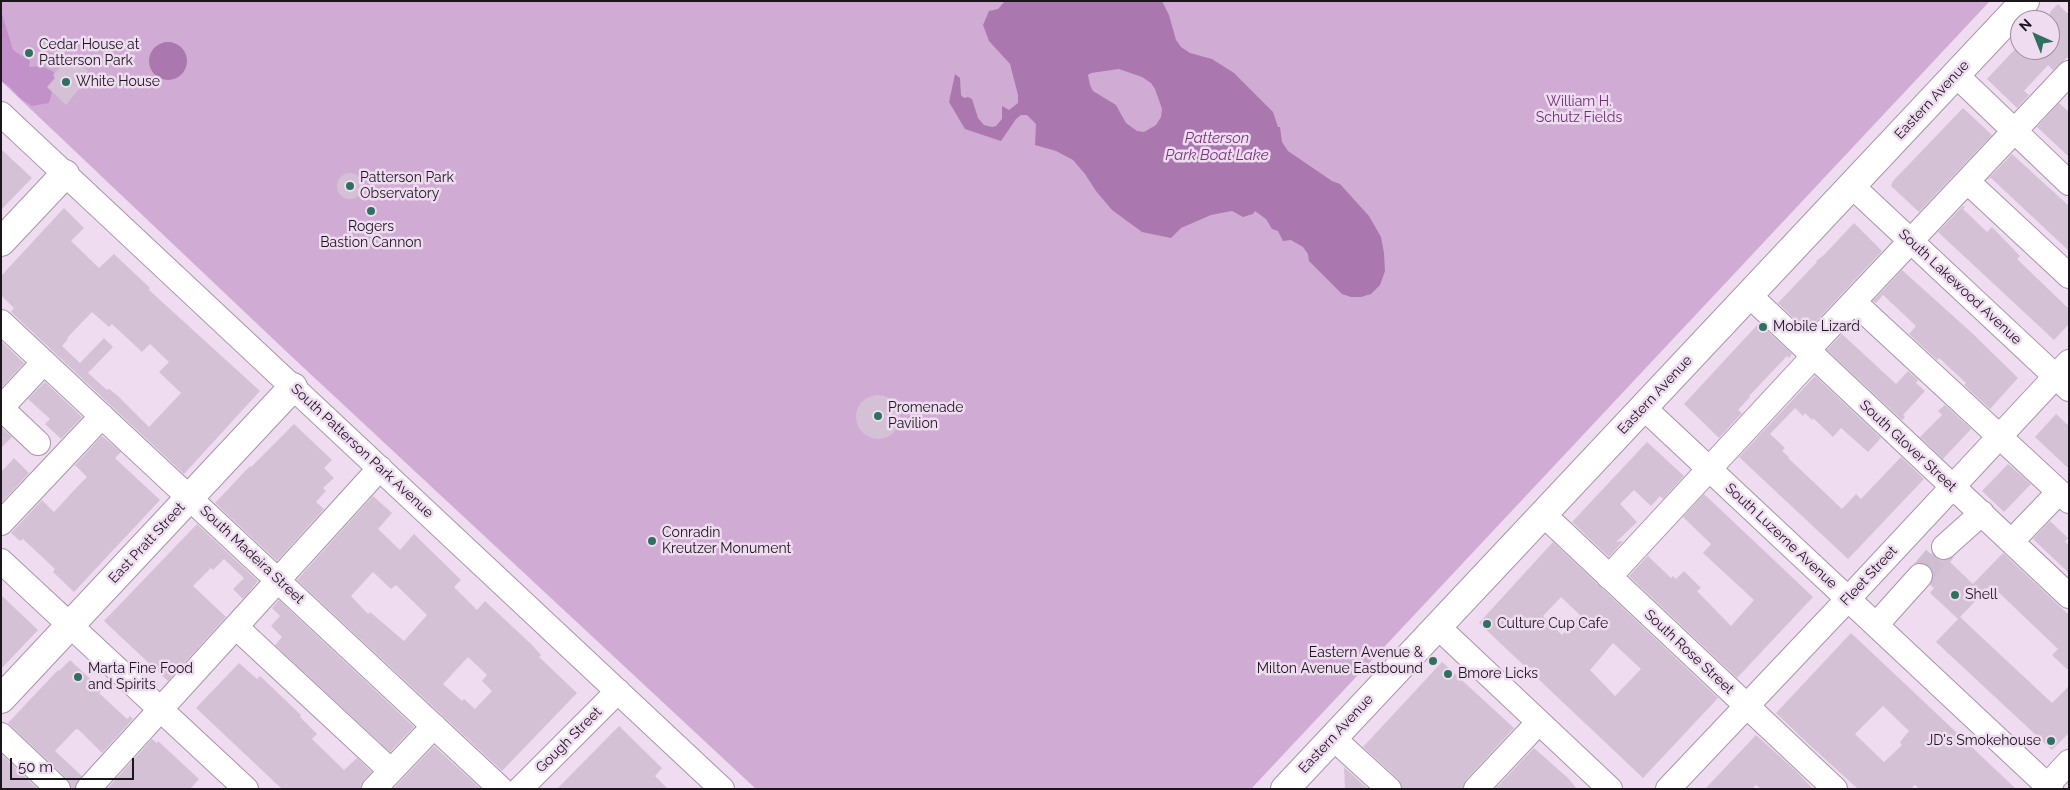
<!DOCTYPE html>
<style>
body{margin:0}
#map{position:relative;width:2070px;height:790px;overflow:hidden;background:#efdcf1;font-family:Raleway,sans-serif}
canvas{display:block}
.frame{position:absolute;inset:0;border:2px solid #1b151c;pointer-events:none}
.north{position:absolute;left:2010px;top:10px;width:50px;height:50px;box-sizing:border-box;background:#efdcf1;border:1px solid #9a8c9c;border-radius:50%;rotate:316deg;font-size:14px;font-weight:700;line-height:20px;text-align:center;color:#1b151c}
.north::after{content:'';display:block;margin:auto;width:18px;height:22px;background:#30705f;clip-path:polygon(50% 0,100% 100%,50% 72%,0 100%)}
.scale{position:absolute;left:10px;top:758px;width:124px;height:22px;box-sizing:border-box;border:2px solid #1b151c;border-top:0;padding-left:6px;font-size:15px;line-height:18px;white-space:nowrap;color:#1b151c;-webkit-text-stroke:4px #efdcf1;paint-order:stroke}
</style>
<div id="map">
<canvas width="2070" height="790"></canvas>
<div class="frame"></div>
<div class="north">N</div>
<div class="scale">50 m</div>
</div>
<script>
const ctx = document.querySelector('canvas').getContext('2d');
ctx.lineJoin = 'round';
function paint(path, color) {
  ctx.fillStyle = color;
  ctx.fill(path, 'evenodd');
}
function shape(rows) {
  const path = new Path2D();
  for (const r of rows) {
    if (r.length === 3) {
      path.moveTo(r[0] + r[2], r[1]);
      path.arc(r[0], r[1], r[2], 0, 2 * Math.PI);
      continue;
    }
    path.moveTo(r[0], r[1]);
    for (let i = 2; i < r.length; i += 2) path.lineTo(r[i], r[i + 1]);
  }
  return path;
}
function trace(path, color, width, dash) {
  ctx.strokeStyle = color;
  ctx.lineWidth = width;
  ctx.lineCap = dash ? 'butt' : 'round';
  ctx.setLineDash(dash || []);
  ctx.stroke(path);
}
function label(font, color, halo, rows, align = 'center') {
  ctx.font = font + ' Raleway,sans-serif';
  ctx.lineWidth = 5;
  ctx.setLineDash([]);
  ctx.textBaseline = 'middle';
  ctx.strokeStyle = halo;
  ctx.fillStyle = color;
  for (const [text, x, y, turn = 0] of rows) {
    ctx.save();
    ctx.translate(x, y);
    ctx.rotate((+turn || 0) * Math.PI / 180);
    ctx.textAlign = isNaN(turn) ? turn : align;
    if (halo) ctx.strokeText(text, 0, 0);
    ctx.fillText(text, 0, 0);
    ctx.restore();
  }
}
paint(shape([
 [1,1,1990,1,1251,789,756,789,290,355,1,81]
]), '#d0acd4');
paint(shape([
 [1,11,13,50,30,61,29,67,42,66,54,72,55,81,49,103,32,106,21,99,10,87,1,81]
]), '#c391c9');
paint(shape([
 [1005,1,1162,1,1169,15,1176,40,1181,47,1190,53,1212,59,1234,73,1273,112,1278,127,1280,127,1282,142,1288,151,1332,181,1340,184,1369,216,1381,237,1384,253,1385,271,1380,285,1371,294,1361,297,1351,297,1342,294,1309,261,1308,254,1303,247,1291,240,1283,241,1278,231,1272,229,1266,219,1255,211,1253,214,1243,217,1232,211,1211,215,1181,228,1171,238,1142,232,1112,210,1096,191,1085,174,1073,160,1056,151,1035,145,1036,124,1027,115,1021,115,1016,119,1001,141,965,129,949,102,955,74,960,78,961,95,964,98,968,97,972,99,978,118,984,125,992,127,996,126,1002,119,1002,106,1009,110,1018,103,1018,95,1010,64,989,41,983,25,989,11,998,9],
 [1119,69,1142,77,1151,83,1155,89,1162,109,1161,117,1156,125,1144,132,1137,131,1126,123,1116,105,1093,91,1090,85,1088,75,1091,73],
 [168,61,19]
]), '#aa78af');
paint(shape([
 [2058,4,2069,15,2069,56,2053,70,2048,65,2024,91,2029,95,2017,108,1987,79,2015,49,2050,50,2050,12],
 [70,57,74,61,76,59,88,71,79,80,83,84,66,105,47,87,55,78,53,75],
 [2059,103,2069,112,2069,157,2037,127],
 [1963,108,1992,135,1919,212,1891,186,1893,181],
 [1,149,32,178,1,210],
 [2012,154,2069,206,2069,251,1991,178,1987,180],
 [350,186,13],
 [1963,206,1965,207,1963,209,1987,232,1992,227,2020,256,2017,259,2069,309,2069,324,2054,340,1938,232],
 [64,208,84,228,71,241,99,268,114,254,150,288,149,290,260,391,184,474,11,312,14,308,1,295,1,276],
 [92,312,109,327,112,324,142,352,150,344,169,362,159,372,181,393,149,427,118,396,109,389,107,390,88,373,113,347,104,338,80,363,62,346,68,339,67,338],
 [1854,223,1882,251,1807,331,1778,303,1817,262,1816,261,1824,255],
 [1902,270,1972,333,2018,378,1990,409,1964,385,1966,383,1939,358,1937,360,1909,334,1916,326,1896,307,1883,295,1876,303,1873,301],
 [1759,323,1792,354,1789,358,1787,356,1749,396,1750,397,1738,410,1742,413,1719,438,1684,404],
 [1842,334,1896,384,1908,371,1918,380,1916,383,1925,391,1903,415,1905,417,1902,420,1827,350],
 [1,341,24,363,1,388],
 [1815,376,1881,438,1868,452,1841,428,1833,437,1813,418,1812,420,1805,413,1803,416,1795,408,1770,434,1785,448,1782,451,1789,457,1788,458,1822,490,1842,509,1856,494,1861,499,1901,457,1924,479,1848,559,1739,457],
 [45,382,82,417,61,439,45,424,50,419,28,399],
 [878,417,22],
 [1945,405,1971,429,1943,459,1920,437,1942,415,1938,411],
 [2056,414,2069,426,2069,469,2035,437],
 [294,424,332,460,324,468,334,478,323,488,326,491,316,502,324,509,277,561,215,503,250,466,251,467],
 [1,427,12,437,1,448],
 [102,436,121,452,115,458,160,500,74,592,53,572,55,569,23,539,20,541,11,533,42,500,54,512,78,486,87,477,75,465],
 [1647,442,1684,476,1663,499,1660,496,1651,506,1634,490,1620,504,1637,522,1616,542,1623,541,1609,557,1572,522],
 [14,458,29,473,1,503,1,472],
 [2008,464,2031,484,2004,512,1982,491],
 [1704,494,1813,597,1737,678,1629,576,1658,545,1648,556,1671,578,1673,576,1676,579,1684,571,1701,588,1697,591,1731,626,1754,600,1703,553,1711,544,1683,517],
 [373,496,392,513,378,529,400,550,414,534,461,580,454,587,477,610,485,601,532,645,541,655,539,657,577,693,502,771,297,580],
 [373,572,391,589,396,585,427,615,404,641,370,612,368,614,351,596],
 [468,657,487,675,482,681,492,691,475,709,464,699,462,701,443,684],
 [2050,521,2068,538,2065,542,2069,545,2069,573,2033,539],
 [197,524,258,581,243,599,233,589,244,578,224,559,213,570,211,568,193,586,226,617,168,681,104,621],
 [1553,542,1718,698,1643,778,1479,623],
 [1561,597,1580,615,1562,635,1543,616],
 [1613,643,1641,669,1615,696,1590,670],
 [1932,553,1940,560,1947,560,1955,556,1950,562,1973,584,2003,553,2069,615,2069,671,2052,655,2058,649,1991,585,1960,617,2052,703,2069,686,2069,733,2052,750,1936,642,1958,619,1930,593,1934,588,1930,585,1933,579,1933,572,1930,566,1923,563],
 [1,595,38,630,1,669],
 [279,600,414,727,390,752,275,645,282,637,271,626,280,616,272,608],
 [1851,633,1938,715,2016,789,1919,789,1915,785,1911,789,1858,789,1802,738,1776,713],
 [1883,706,1909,731,1900,742,1902,745,1884,762,1855,734],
 [70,660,102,690,99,693,127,719,130,716,133,719,102,753,79,730,76,729,55,751,82,776,75,789,71,789,67,779,8,723,58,670,59,671],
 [1442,662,1514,728,1466,780,1463,789,1402,789,1398,779,1363,747],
 [239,663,257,679,260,676,301,715,300,717,317,734,312,739,344,770,357,758,372,772,364,780,361,789,282,789,196,708],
 [619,726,662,768,655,776,668,789,557,789],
 [1756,735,1797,772,1813,789,1761,789,1756,785,1752,789,1705,789],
 [152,739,157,743,158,741,199,779,190,789,107,789],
 [434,746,481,789,393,789],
 [1534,748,1569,779,1577,789,1495,789],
 [1,754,38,789,1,789],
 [1344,767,1368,789,1345,789]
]), '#d4c1d6');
trace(shape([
 [1920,576,1944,547]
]), '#cfbed1', 24, [24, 12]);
const minor = shape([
 [1956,75,2069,183],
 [1,114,722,789],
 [1968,182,2069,276],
 [1852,186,2069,389],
 [1749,295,2069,596],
 [1854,302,2069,501],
 [1,322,501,789],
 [1807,351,2069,73],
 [1643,407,2051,789],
 [1,408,44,362],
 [1,408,38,443],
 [1543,514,1835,789],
 [1,523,102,416],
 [2012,541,2059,492],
 [1944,547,1982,513],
 [1,561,246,789],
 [1609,577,1813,357],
 [1876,625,1920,576],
 [1437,626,1610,789],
 [236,627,391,771],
 [1,735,58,789],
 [1333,738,1389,789],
 [88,789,380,468],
 [374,789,434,726],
 [520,789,618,691],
 [1476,789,1539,722],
 [1668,789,1848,599,2069,362],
 [2044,789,2069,762]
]);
const major = shape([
 [1,242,65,174],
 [1,699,293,387],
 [1285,789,2025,1]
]);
trace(minor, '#a795a9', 26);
trace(major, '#a795a9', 30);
trace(minor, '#fff', 24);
trace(major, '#fff', 28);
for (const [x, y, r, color] of [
 [29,53,5,"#30705f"],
 [66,82,5,"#30705f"],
 [350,186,5,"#30705f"],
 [371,211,5,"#30705f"],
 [1763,327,5,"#30705f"],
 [878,416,5,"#30705f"],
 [652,541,5,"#30705f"],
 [1955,595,5,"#30705f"],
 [1487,624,5,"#30705f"],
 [1433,661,5,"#30705f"],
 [1448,674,5,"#30705f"],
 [78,677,5,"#30705f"],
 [2051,741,5,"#30705f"]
]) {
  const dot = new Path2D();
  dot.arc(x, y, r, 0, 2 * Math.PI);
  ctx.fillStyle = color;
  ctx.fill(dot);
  trace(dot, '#efdcf1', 2);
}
label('14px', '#1b151c', '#efdcf1', [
 ["Cedar House at",39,45],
 ["Patterson Park",39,61],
 ["White House",76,82],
 ["Patterson Park",360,178],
 ["Observatory",360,194],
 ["Rogers",371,227,"center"],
 ["Bastion Cannon",371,243,"center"],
 ["Mobile Lizard",1773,327],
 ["Promenade",888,408],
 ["Pavilion",888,424],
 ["Conradin",662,533],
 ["Kreutzer Monument",662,549],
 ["Shell",1965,595],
 ["Culture Cup Cafe",1497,624],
 ["Eastern Avenue &",1423,653,"right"],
 ["Milton Avenue Eastbound",1423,669,"right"],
 ["Marta Fine Food",88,669],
 ["and Spirits",88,685],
 ["Bmore Licks",1458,674],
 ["JD's Smokehouse",2041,741,"right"]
], 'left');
label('14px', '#1b151c', '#efdcf1', [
 ["Eastern Avenue",1932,100,-47],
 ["South Lakewood Avenue",1960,287,43],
 ["Eastern Avenue",1655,395,-47],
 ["South Glover Street",1908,446,43],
 ["South Patterson Park Avenue",362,451,43],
 ["South Luzerne Avenue",1781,536,43],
 ["East Pratt Street",147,543,-47],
 ["South Madeira Street",252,555,43],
 ["Fleet Street",1869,576,-47],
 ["South Rose Street",1689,652,43],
 ["Eastern Avenue",1336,734,-47],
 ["Gough Street",569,740,-45]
]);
label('14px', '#6c2f74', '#efdcf1', [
 ["William H.",1579,102],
 ["Schutz Fields",1579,118]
]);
label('italic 15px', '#73357a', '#efdcf1', [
 ["Patterson",1217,138],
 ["Park Boat Lake",1217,155]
]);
</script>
